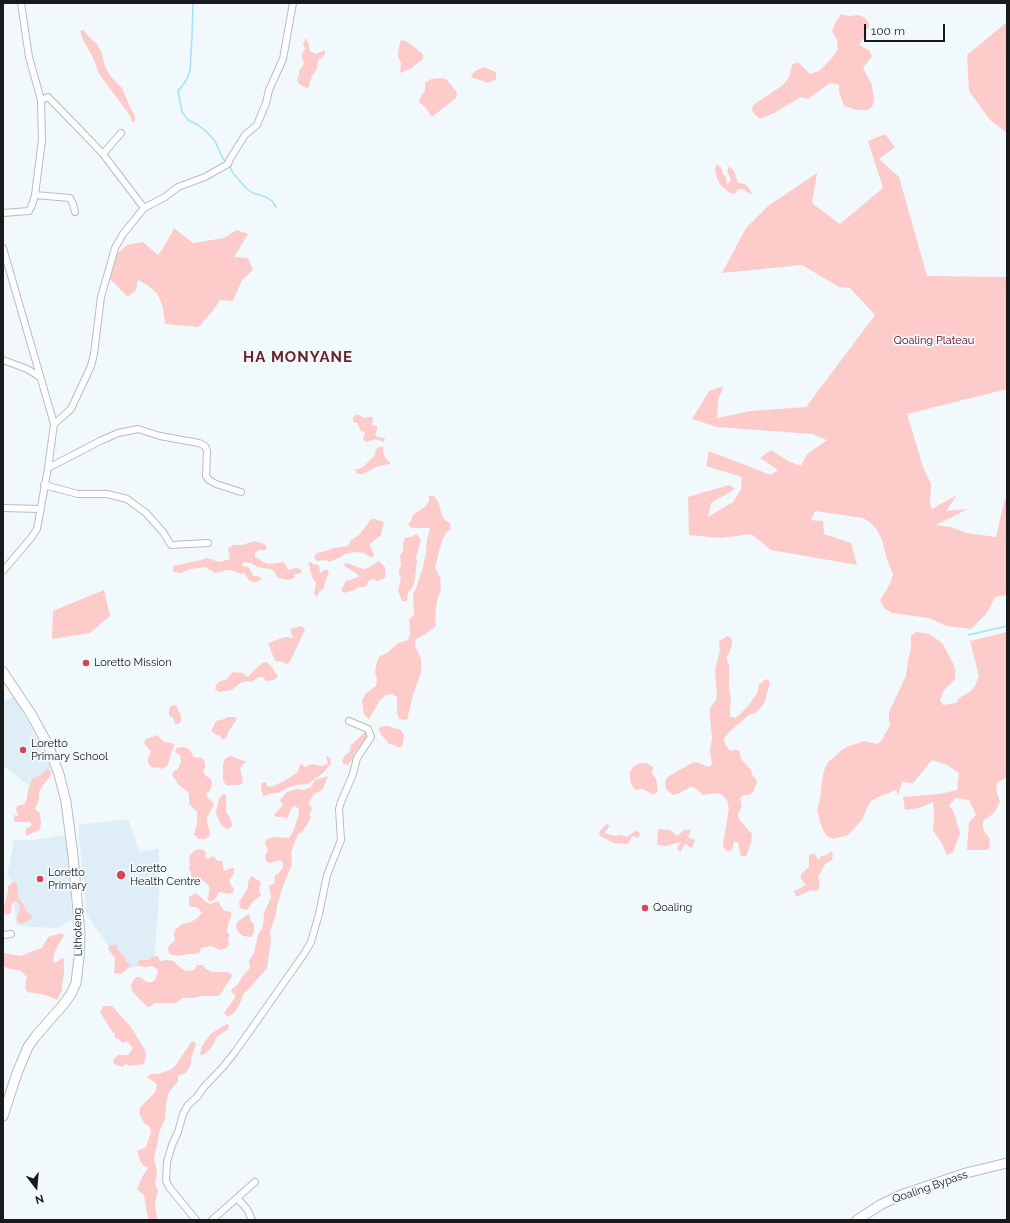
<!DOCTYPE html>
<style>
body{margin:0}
#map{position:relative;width:1010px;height:1223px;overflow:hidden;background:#f2f9fd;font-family:Raleway,sans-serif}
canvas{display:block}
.frame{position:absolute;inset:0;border:4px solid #181a1b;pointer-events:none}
.north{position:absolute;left:16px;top:1167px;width:40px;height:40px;-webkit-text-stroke:3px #f2f9fd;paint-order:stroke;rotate:164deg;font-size:11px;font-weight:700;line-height:16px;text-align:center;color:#181a1b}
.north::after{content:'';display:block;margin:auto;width:14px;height:18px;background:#181a1b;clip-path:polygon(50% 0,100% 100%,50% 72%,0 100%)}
.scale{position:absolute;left:864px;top:24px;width:81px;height:18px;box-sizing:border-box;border:2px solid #181a1b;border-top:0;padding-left:5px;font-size:12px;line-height:14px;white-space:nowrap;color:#181a1b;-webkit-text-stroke:3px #f2f9fd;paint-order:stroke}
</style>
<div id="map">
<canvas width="1010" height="1223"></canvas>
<div class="frame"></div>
<div class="north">N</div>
<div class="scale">100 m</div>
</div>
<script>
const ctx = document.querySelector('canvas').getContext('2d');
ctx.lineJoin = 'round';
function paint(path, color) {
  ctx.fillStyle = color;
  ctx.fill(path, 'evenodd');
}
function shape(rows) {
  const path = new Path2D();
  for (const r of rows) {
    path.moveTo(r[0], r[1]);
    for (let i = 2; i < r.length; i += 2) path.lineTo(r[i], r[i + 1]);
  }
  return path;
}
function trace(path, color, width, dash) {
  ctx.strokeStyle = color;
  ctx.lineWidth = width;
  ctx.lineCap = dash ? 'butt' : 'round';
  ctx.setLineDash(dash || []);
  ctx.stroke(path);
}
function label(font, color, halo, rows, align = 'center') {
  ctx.font = font + ' Raleway,sans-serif';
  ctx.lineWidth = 3.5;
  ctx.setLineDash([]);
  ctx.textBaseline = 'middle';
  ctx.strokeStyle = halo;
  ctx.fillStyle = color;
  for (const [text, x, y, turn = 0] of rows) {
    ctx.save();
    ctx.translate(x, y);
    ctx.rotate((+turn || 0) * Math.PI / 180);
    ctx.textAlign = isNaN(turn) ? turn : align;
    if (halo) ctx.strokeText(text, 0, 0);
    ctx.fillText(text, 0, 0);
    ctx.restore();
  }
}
paint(shape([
 [13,697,17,702,35,735,51,767,46,776,28,785,3,765,3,701],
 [128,819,140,852,159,848,159,898,154,963,125,969,86,914,78,825],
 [66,835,70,861,72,920,58,928,30,927,16,925,13,882,7,876,14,840,33,840]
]), '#dfeef6');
paint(shape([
 [841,14,849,16,859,15,865,18,868,21,869,27,866,30,867,37,862,40,859,45,869,50,872,56,863,68,872,85,874,99,872,107,867,110,857,110,844,106,839,92,839,85,830,83,808,99,801,97,774,113,760,119,755,115,752,110,753,105,783,85,789,77,792,65,798,62,810,74,819,71,832,58,838,49,837,40,832,31,836,21],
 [1007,22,1007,133,990,120,969,91,967,55],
 [84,30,88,36,96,43,102,53,105,67,112,78,122,88,130,107,135,116,135,121,132,122,131,118,126,110,99,74,93,58,82,38,80,31],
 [306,38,309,45,310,51,315,54,325,50,325,54,322,58,318,60,317,69,312,76,308,89,299,84,297,80,299,75,299,70,303,66,304,62,302,58,302,54,305,49,303,43],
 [401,40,406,41,423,54,423,59,410,69,400,73,401,63,398,56,399,47],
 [484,67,496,72,496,79,488,83,471,77,473,73,477,70],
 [441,78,446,79,457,92,456,98,432,117,429,113,426,108,419,102,421,96,425,91,425,83,431,79],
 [885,134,895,147,879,159,899,177,927,276,1007,277,1007,389,907,414,923,467,931,484,930,503,932,509,957,495,946,511,968,509,936,525,951,527,967,533,996,537,1004,502,1007,497,1007,595,995,597,987,613,971,629,946,626,929,618,892,613,884,608,880,600,890,584,893,575,887,559,882,540,877,530,871,523,863,518,815,511,811,520,823,521,824,534,851,543,857,565,771,550,751,534,721,538,689,535,688,497,729,485,735,489,711,503,708,517,733,502,741,489,742,477,706,466,709,451,771,475,778,470,760,458,771,450,790,462,801,466,807,454,827,440,812,434,717,427,692,419,709,391,724,386,718,400,717,418,751,411,806,407,875,315,850,288,839,287,802,265,722,273,746,228,768,206,817,173,812,203,840,224,883,188,868,141],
 [716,164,721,167,723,174,726,177,727,185,731,180,727,171,729,166,734,171,738,183,745,184,749,188,753,195,742,189,738,189,735,194,730,193,721,186,717,178,715,171],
 [174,228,193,243,224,238,237,230,248,234,234,257,248,258,253,270,242,280,233,301,220,300,212,312,204,320,202,324,198,327,165,324,163,307,157,293,147,285,138,280,136,290,128,297,110,279,114,256,127,245,143,242,158,255,164,247],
 [355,415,359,415,364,418,368,417,373,417,372,425,377,426,377,430,375,434,377,437,385,438,384,442,376,439,366,442,363,439,365,432,361,431,357,423,353,422,353,418],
 [379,447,383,447,383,453,387,460,390,462,390,464,376,467,363,474,357,474,355,470,363,467,375,455,376,449],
 [429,496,434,496,438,501,442,515,445,520,450,523,451,529,446,533,442,540,435,567,440,578,441,589,437,600,435,617,436,626,426,634,416,639,415,646,421,659,421,672,413,695,407,720,399,719,397,712,397,697,392,694,386,695,380,700,369,719,364,715,362,700,366,693,376,686,377,679,375,672,377,661,380,656,387,653,398,643,408,640,410,634,409,620,414,614,413,594,417,586,423,567,426,553,427,539,430,529,428,528,411,528,408,524,411,521,413,515,425,507,429,501],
 [371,519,375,519,384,522,381,535,371,543,370,546,374,555,372,558,364,553,353,552,345,554,341,557,329,562,326,560,316,561,314,557,317,553,326,551,334,548,348,546,351,540,359,535],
 [416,534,421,539,416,557,417,562,414,585,408,593,407,601,402,601,398,591,401,578,399,574,399,570,401,565,400,555,403,552,403,543,405,538,411,537],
 [254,541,265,544,267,549,264,550,259,550,255,553,255,557,260,559,262,562,269,564,284,562,288,570,296,568,301,569,302,572,299,574,295,574,294,578,289,580,283,579,278,578,274,571,270,569,257,567,251,563,244,562,241,566,248,567,251,571,253,576,257,576,262,578,259,581,253,582,249,580,244,573,241,574,231,570,227,570,215,573,205,567,190,569,181,573,173,572,173,566,201,560,207,558,219,562,230,559,228,548,234,545,242,545],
 [379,561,385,567,385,578,377,581,373,579,369,581,365,587,359,587,352,591,344,593,341,590,346,581,359,577,356,573,344,566,345,563,350,564,363,569,368,568],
 [311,562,314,565,317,564,319,566,320,573,327,569,329,573,326,579,324,588,319,592,317,597,314,594,316,583,313,579,310,571,310,567,308,563],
 [104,590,110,616,90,633,52,639,53,611],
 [302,626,305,630,289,663,285,665,284,662,275,661,268,643,285,637,293,638,290,629],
 [916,632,929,634,941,642,945,648,954,665,955,671,955,679,945,689,942,694,940,700,943,705,956,703,959,698,971,691,975,686,979,676,970,641,1007,632,1007,777,997,783,996,789,1000,802,997,808,994,813,983,821,983,827,985,833,989,837,990,843,988,850,967,850,969,822,976,815,969,800,955,798,949,806,953,810,960,833,953,852,947,855,942,844,933,830,934,816,933,802,919,808,905,810,903,797,939,794,957,790,959,773,947,765,932,760,913,783,902,782,898,796,896,790,889,793,876,798,870,802,862,820,848,835,834,839,828,837,824,832,821,825,817,811,820,799,823,774,825,768,828,762,833,758,843,749,849,746,864,741,877,744,882,740,890,725,889,719,889,712,906,676,908,661,911,649,911,636],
 [728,636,732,639,732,644,731,649,727,657,727,661,729,665,729,689,731,698,730,712,730,716,735,718,739,715,749,705,757,693,759,685,763,681,767,679,770,682,765,701,763,705,755,713,750,714,729,732,724,739,725,744,730,751,735,750,739,750,741,759,751,770,753,776,756,779,757,783,753,792,749,795,744,795,740,798,742,806,738,814,739,819,752,834,751,843,746,856,741,856,738,843,734,841,732,850,728,852,724,848,723,843,729,809,727,800,722,795,718,793,703,795,695,788,690,787,678,794,673,795,666,789,665,784,666,779,669,776,692,763,696,762,709,767,712,764,710,751,712,737,710,717,710,708,716,700,717,695,715,670,720,650,719,641],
 [267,662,272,667,278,677,274,680,266,681,263,677,259,677,251,682,247,681,240,683,232,690,219,692,215,689,216,685,220,681,226,680,233,672,243,673,247,677,262,663],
 [176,705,181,716,181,721,179,724,175,724,173,718,169,715,169,710,171,706],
 [227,717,235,717,237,719,228,732,227,737,223,740,220,736,215,734,211,731,216,721,224,719],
 [384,726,388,726,401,730,404,736,402,747,397,747,393,745,389,744,380,733,379,728],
 [365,732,368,735,368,739,360,748,354,754,353,758,348,765,344,764,342,761,345,755,349,753,351,745],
 [157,735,164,742,171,743,175,745,171,753,169,762,167,766,161,769,158,767,153,768,150,766,148,762,148,758,151,752,144,743,146,739],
 [184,747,189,749,194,757,202,758,205,762,205,768,203,770,205,775,211,779,212,783,211,788,210,791,206,793,207,797,214,804,207,818,207,824,209,828,210,836,204,839,198,839,194,834,197,824,197,812,189,804,189,795,188,792,179,785,172,775,173,772,178,769,181,761,180,755,175,752,176,748],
 [230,756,237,758,240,760,246,761,240,768,243,781,242,784,238,785,226,785,223,780,223,765,225,759],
 [327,756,330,758,331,763,328,767,324,772,308,784,296,785,287,788,278,793,272,793,263,796,261,788,262,783,266,782,267,786,271,787,282,782,297,773,301,763,305,767,312,764,323,766,328,763,326,757],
 [640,763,647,763,653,767,652,774,656,778,658,791,654,795,642,789,635,790,631,784,630,778,630,772,634,766],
 [47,769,51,771,51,775,43,785,39,792,39,799,35,809,40,813,41,824,39,830,26,836,26,829,32,825,30,822,14,822,14,815,19,816,16,811,17,806,24,804,27,798,28,790,32,779,42,774],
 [328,776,323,789,314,794,309,803,309,806,312,807,311,812,309,814,311,817,307,825,301,833,298,834,291,852,292,865,286,878,282,889,277,906,276,914,270,931,271,940,267,968,248,990,244,993,240,1003,234,1013,228,1017,224,1013,226,1010,235,998,235,995,231,992,232,989,238,984,242,977,250,968,249,960,254,953,258,935,263,926,264,913,271,897,269,885,274,884,275,875,279,873,283,867,283,864,281,860,270,863,266,861,265,856,268,850,265,844,266,840,270,838,275,837,289,838,293,832,298,817,299,809,295,806,291,809,289,815,286,820,285,817,277,817,274,815,283,805,280,800,287,792,296,789,304,790,311,787,315,780],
 [223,794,226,795,226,811,229,816,232,824,231,827,227,829,222,826,217,816,216,811,219,799],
 [606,824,610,826,604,833,615,836,621,835,627,837,637,830,640,834,638,838,632,836,628,844,614,843,600,836,599,832],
 [658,829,670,830,677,836,684,830,691,830,688,837,695,840,692,848,685,844,680,852,677,848,681,842,666,846,657,845],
 [199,849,204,850,206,853,205,857,208,859,213,856,218,861,222,861,223,865,223,869,225,871,229,869,234,868,234,873,229,881,234,889,233,893,227,894,221,892,219,892,215,899,210,902,207,898,209,893,209,886,204,881,200,880,195,885,192,884,191,873,189,869,190,863,189,859,190,855,194,851],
 [831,851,833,855,832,860,825,864,818,877,820,883,818,891,811,890,796,897,794,891,806,885,801,879,801,874,809,867,809,855,815,853,817,859,821,858,820,856,827,855],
 [251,876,261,882,259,890,261,896,254,900,248,909,245,910,240,908,239,902,248,888,248,882],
 [13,882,17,883,18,896,19,899,24,905,26,911,34,917,24,923,18,923,17,918,20,907,18,903,15,901,11,906,11,913,5,915,4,907,8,891,8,886],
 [196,893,201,897,206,902,210,904,218,901,222,908,225,911,231,912,231,917,229,921,227,931,230,936,228,939,229,945,227,948,220,950,211,946,201,948,200,952,196,954,188,954,179,956,169,954,168,947,175,940,174,935,175,930,182,924,191,922,196,919,202,913,198,908,189,906,189,897],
 [248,914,250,916,250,920,254,924,254,933,251,937,243,936,238,932,236,927,237,922],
 [61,933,64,935,54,953,53,962,55,963,61,959,64,958,64,974,62,985,62,990,57,1000,51,997,41,994,27,992,25,987,27,977,21,971,7,968,3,966,3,954,5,953,20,956,24,955,32,951,42,948,48,937],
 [110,945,117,945,117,949,126,958,125,960,130,965,129,967,121,974,114,973,115,958,108,949],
 [158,956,160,961,167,960,174,961,178,966,186,971,194,970,197,965,203,965,206,969,212,972,228,972,233,975,219,996,202,996,193,998,183,998,176,1003,154,1003,152,1006,147,1007,132,991,131,984,136,977,140,977,147,982,152,982,156,979,158,970,152,966,146,967,138,966,137,962,140,960,148,960,152,957],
 [103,1006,112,1006,131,1027,145,1050,146,1055,144,1064,129,1066,126,1064,122,1067,114,1064,113,1060,118,1055,128,1055,133,1048,127,1041,122,1043,119,1039,115,1038,115,1032,113,1033,100,1012],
 [227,1024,229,1025,228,1029,216,1037,214,1044,209,1050,203,1055,200,1054,202,1046,208,1037,212,1033],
 [192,1041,196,1043,195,1047,191,1059,191,1064,189,1068,186,1073,178,1076,178,1081,169,1092,166,1104,165,1119,160,1130,154,1158,157,1172,155,1184,158,1190,155,1204,157,1220,148,1220,144,1195,137,1189,142,1177,148,1168,144,1166,140,1161,137,1151,146,1147,151,1132,150,1127,144,1123,139,1113,140,1108,155,1092,157,1085,154,1082,147,1077,150,1074,158,1074,170,1070,175,1066]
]), '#fecbcb');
trace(shape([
 [193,3,192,37,190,70,187,79,178,91,182,112,188,120,198,125,207,132,215,141,222,157,226,162],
 [229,165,233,173,247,189,253,193,266,197,272,201,276,207],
 [968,635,1007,626]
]), '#a2e2fe', 1.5);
const street = shape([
 [41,100,48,97,85,135,103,154,144,208],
 [103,154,121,133],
 [35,195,70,198,73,204,75,212],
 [3,213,29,211,32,205,35,195,42,140,41,100,29,57,21,3],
 [3,248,54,424,48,468,37,529,31,538,3,571],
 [3,360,27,369,40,377],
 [54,424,71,409,91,366,94,354,101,297,115,248,123,234,144,208,165,197,178,187,205,177,228,164,230,159,245,135,257,125,266,103,269,90,283,59,293,3],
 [48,468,100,441,118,433,138,429,160,436,199,443,205,446,207,451,206,476,209,480,216,484,241,492],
 [44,485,78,494,107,494,127,499,146,513,163,532,171,545,208,543],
 [3,508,40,509],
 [3,935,11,934],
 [237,1198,247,1209,252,1220],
 [196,1220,169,1187,166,1181,167,1162,172,1145,178,1132,183,1114,188,1105,197,1097,204,1087,223,1067,235,1052,304,954,311,942,319,914,327,875,341,840,339,809,341,802,353,774,357,758,371,737,368,729,349,721],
 [212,1220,255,1182]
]);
const secondary = shape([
 [3,672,31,714,48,745,59,774,66,802,73,855,80,934,79,957,76,983,71,994,63,1005,35,1037,28,1047,17,1073,3,1116],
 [857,1220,880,1205,901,1195,966,1173,1007,1163]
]);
trace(street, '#b7bec1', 8);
trace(secondary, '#b7bec1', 11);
trace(street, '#fff', 6);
trace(secondary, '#fff', 9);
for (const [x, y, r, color] of [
 [86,663,4,"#d54552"],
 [23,750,4,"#d54552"],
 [121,875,5,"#d54552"],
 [40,879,4,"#d54552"],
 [645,908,4,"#d54552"]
]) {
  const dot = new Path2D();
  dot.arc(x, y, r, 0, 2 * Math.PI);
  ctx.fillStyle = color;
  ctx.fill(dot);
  trace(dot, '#f2f9fd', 1.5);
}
label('11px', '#600014', '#f2f9fd', [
 ["Qoaling Plateau",934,341]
]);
label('11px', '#181a1b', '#f2f9fd', [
 ["Loretto Mission",94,663],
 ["Loretto",31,744],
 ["Primary School",31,757],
 ["Loretto",130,869],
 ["Health Centre",130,882],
 ["Loretto",48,873],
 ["Primary",48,886],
 ["Qoaling",653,908]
], 'left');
label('11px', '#181a1b', '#f2f9fd', [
 ["Lithoteng",78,932,-91],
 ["Qoaling Bypass",930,1187,-19]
]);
ctx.letterSpacing = '1px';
label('bold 15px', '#682227', '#f2f9fd', [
 ["HA MONYANE",298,357]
]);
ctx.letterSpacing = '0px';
</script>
